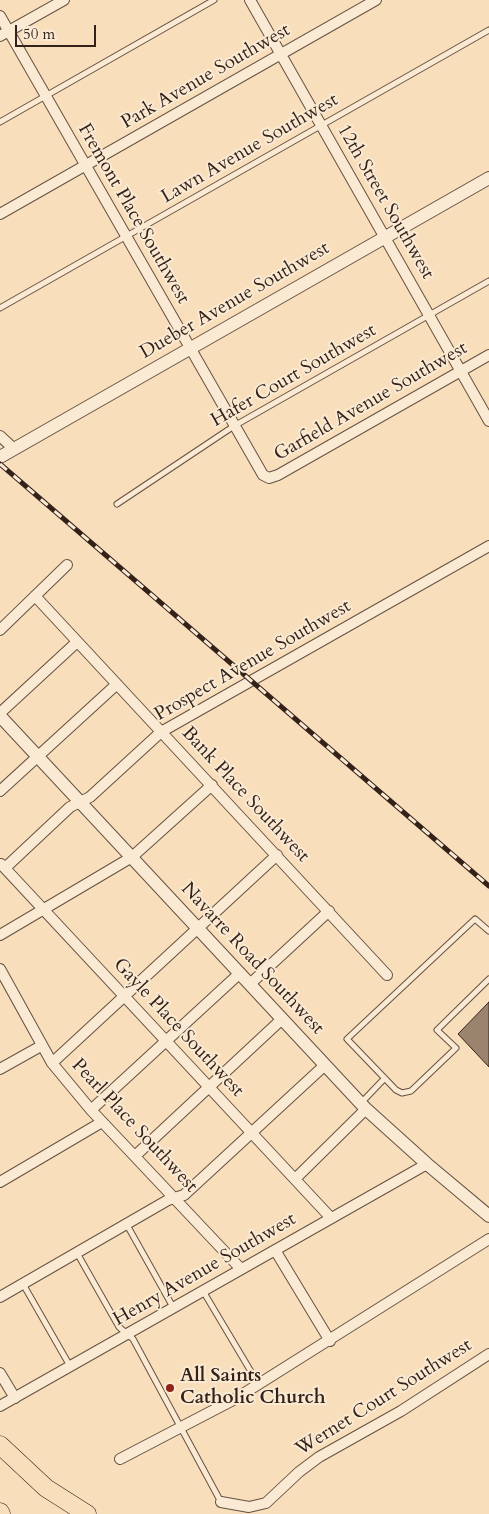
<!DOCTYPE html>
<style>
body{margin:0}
#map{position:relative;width:489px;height:1514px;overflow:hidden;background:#f8debb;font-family:Cardo,serif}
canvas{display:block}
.scale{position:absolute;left:15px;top:25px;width:81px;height:22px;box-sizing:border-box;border:2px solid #34221a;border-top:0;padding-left:6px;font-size:15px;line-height:18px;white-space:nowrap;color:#34221a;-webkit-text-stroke:4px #faead3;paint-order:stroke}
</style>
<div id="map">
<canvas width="489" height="1514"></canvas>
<div class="scale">50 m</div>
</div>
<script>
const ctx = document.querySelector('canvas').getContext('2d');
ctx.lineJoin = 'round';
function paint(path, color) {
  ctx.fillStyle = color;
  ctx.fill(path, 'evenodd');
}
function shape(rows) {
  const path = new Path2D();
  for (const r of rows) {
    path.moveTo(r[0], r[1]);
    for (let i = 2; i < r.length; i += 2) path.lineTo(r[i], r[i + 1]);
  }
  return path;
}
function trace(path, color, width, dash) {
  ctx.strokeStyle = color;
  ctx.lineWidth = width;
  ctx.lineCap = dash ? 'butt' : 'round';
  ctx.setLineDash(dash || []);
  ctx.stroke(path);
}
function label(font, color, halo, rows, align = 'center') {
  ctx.font = font + ' Cardo,serif';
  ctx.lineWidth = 4;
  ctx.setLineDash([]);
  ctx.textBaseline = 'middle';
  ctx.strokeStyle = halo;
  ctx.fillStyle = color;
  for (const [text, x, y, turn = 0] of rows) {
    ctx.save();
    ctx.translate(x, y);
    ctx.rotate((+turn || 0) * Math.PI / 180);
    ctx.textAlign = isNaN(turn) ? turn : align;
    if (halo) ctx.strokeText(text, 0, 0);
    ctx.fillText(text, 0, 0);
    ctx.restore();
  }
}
const building = shape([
 [489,1002,489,1067,458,1034,489,1002]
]);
paint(building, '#9a846e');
trace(building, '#34221a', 1);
const service = shape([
 [0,122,214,0],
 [0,308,489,30],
 [117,504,234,426,489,281],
 [489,931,475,919,347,1039,396,1090,402,1093,411,1091,456,1048,437,1030,489,979],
 [361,1103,384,1079],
 [127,1225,173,1307],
 [77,1253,119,1327,133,1339,221,1502],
 [23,1284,70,1366],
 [203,1291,259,1385]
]);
const minor = shape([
 [250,0,489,421],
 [0,16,263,475,269,478,278,475,489,355],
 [0,36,64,0],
 [0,214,376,0],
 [0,436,14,449],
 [35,596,387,975],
 [0,630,67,565],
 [0,713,77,642],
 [0,791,117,684],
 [1,864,331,1218],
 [5,868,70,807,90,797,161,732,489,546],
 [0,935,132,857,212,785],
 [0,969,52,1063,91,1110,241,1269],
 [250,984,329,911],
 [52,1063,277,855],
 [0,1069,41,1046],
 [91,1110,240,973],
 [135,1156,282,1019],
 [295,1179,366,1109],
 [0,1182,102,1122],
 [275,1250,330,1341],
 [0,1297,168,1200,184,1195,325,1065],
 [0,1373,15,1398],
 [0,1406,427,1164],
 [120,1459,235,1399,489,1239],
 [221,1502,249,1507,266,1503,299,1472,319,1457,401,1411,489,1354]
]);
const tertiary = shape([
 [0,457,489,178],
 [0,716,366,1109,427,1164,489,1216]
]);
const motorway = shape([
 [0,1445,46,1488,87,1514],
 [0,1512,1,1514]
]);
trace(service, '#655142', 7);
trace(minor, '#655142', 12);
trace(tertiary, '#655142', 14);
trace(motorway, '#34221a', 19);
trace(service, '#faead3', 5);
trace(minor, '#faead3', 10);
trace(tertiary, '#faead3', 12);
trace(motorway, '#f8debb', 18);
const rail = shape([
 [0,464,489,886]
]);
trace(rail, '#34221a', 5);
trace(rail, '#faead3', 3, [9]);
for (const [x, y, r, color] of [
 [170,1388,5,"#8f2418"]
]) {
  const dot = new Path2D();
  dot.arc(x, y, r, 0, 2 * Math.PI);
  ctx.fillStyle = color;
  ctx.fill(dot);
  trace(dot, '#faead3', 2);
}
label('19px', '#34221a', '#faead3', [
 ["Park Avenue Southwest",206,77,-30],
 ["Lawn Avenue Southwest",250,149,-30],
 ["12th Street Southwest",385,202,60],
 ["Fremont Place Southwest",133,214,60],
 ["Dueber Avenue Southwest",235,301,-30],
 ["Hafer Court Southwest",294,376,-30],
 ["Garfield Avenue Southwest",371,402,-30],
 ["Prospect Avenue Southwest",253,661,-30],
 ["Bank Place Southwest",245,795,47],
 ["Navarre Road Southwest",252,959,47],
 ["Gayle Place Southwest",178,1028,47],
 ["Pearl Place Southwest",134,1126,47],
 ["Henry Avenue Southwest",205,1270,-30],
 ["Wernet Court Southwest",384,1398,-32]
]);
label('bold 19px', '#34221a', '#faead3', [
 ["All Saints",180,1377],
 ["Catholic Church",180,1399]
], 'left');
</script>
